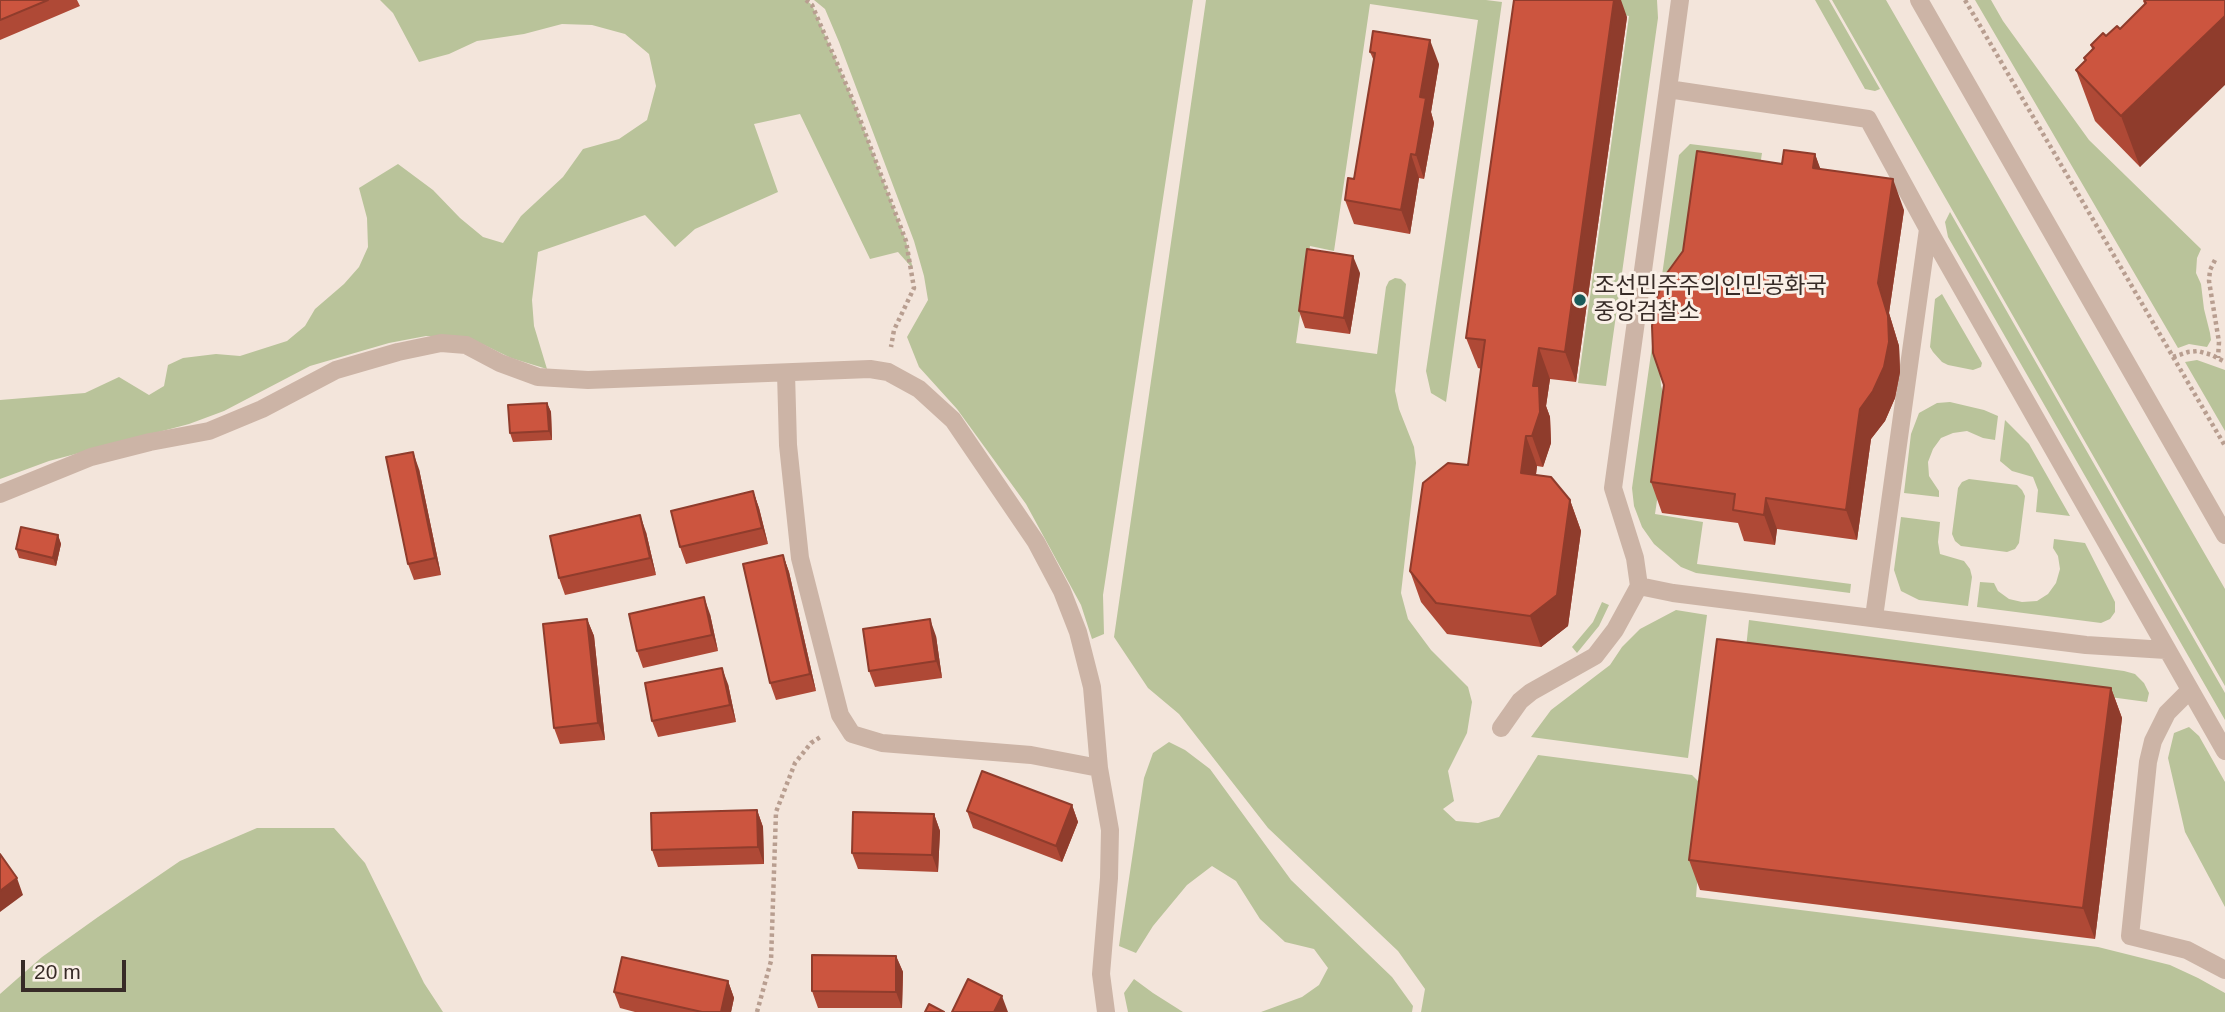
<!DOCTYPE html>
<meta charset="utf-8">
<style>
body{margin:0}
#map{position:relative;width:2225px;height:1012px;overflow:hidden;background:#f3e5db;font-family:Arial,sans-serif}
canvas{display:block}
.scale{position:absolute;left:21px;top:960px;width:105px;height:32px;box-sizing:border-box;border:4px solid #372b27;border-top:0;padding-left:9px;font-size:21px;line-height:24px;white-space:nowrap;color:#372b27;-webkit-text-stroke:5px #faf0e7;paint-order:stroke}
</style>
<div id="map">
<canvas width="2225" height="1012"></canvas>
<div class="scale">20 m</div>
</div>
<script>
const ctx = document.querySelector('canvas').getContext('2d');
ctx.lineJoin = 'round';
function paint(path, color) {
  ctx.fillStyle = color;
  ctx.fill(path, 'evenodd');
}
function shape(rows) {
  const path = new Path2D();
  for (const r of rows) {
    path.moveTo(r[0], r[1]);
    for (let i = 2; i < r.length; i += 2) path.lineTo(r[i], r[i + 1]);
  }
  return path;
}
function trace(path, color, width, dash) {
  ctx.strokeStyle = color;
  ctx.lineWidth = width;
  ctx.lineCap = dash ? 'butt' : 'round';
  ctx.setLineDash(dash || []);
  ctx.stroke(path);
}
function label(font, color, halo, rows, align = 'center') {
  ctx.font = font + ' Arial,"Noto Sans KR",sans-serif';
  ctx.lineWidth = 6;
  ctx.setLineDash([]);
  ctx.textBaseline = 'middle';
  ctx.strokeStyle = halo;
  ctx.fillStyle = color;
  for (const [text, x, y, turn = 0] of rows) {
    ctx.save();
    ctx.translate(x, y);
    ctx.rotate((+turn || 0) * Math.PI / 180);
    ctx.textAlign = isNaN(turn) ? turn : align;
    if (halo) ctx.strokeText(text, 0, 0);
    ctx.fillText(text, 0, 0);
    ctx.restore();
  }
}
paint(shape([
 [380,0,806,0,812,5,852,98,906,241,913,269,898,252,870,259,800,114,754,124,778,192,695,229,675,247,645,215,538,252,532,300,534,326,547,369,511,358,476,341,450,337,426,336,389,343,310,366,224,411,189,424,49,461,0,479,0,400,85,393,119,377,149,395,164,386,168,365,183,358,216,354,240,356,287,341,305,326,315,309,344,284,359,267,368,247,367,218,359,188,398,164,433,190,460,218,483,237,503,243,521,216,563,177,583,149,619,139,647,120,656,86,649,54,625,34,592,25,562,24,524,34,477,41,449,54,419,62,393,13],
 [814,0,1193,0,1103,595,1104,634,1092,639,1081,605,1026,504,957,409,919,367,907,337,928,300,924,276,914,241,839,42,825,9],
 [1206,0,1486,0,1502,2,1446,402,1431,393,1426,371,1478,20,1370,4,1334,251,1310,246,1296,343,1377,354,1386,287,1389,281,1395,278,1401,279,1406,284,1395,391,1399,409,1414,447,1416,463,1401,593,1408,619,1431,650,1468,687,1472,702,1467,733,1448,771,1454,801,1443,809,1456,821,1478,823,1499,817,1538,755,1692,775,1703,786,1703,807,1696,897,2098,947,2170,965,2198,978,2225,993,2225,1012,1421,1012,1425,989,1398,951,1268,828,1179,714,1148,688,1114,637],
 [1621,0,1657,0,1658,18,1606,386,1578,383,1629,16,1620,14],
 [1815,0,1829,0,1880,89,1875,91,1865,89],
 [1832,0,1886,0,2225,589,2225,686],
 [1975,0,1991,0,2003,21,2089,140,2201,249,2197,258,2196,273,2201,284,2204,309,2210,333,2211,340,2207,347,2189,344,2178,348],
 [1690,144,1762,153,1757,185,1659,356,1661,386,1670,412,1655,514,1703,522,1697,564,1851,584,1850,593,1696,573,1681,567,1654,544,1642,527,1634,506,1632,488,1679,155],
 [1950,212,2225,693,2225,720,1948,237,1945,222],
 [1942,294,1982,363,1981,367,1973,370,1948,365,1942,362,1933,352,1930,347,1935,299],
 [2197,360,2225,370,2225,431,2185,362],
 [1950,402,1984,410,1998,416,1995,440,1983,438,1967,431,1953,433,1941,438,1933,449,1928,462,1929,476,1939,491,1939,497,1904,493,1911,434,1919,413,1937,403],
 [2005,420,2029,444,2070,516,2036,512,2038,490,2033,477,2012,471,2000,461],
 [1969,479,2017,485,2022,490,2025,496,2019,543,2015,549,2007,552,1961,546,1955,541,1952,534,1958,488,1962,482],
 [1901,517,1940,522,1938,542,1940,554,1964,561,1970,569,1972,577,1968,606,1919,600,1901,591,1894,570],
 [2054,539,2085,543,2115,602,2115,612,2110,619,2101,623,1977,607,1980,582,1994,583,1998,591,2009,599,2022,602,2037,601,2048,594,2056,583,2060,569,2058,556,2053,548],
 [1602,602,1609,605,1599,626,1577,653,1572,647,1593,622],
 [1676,610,1707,615,1688,758,1531,737,1551,710,1610,665,1622,647,1640,629],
 [1749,620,2124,671,2135,674,2144,683,2149,693,2147,702,1746,648],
 [2189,727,2199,736,2225,782,2225,907,2185,832,2168,758,2174,733],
 [1169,742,1185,750,1210,769,1291,880,1392,977,1413,1006,1412,1012,1261,1012,1302,997,1319,985,1328,968,1314,949,1285,942,1260,919,1236,881,1212,866,1187,885,1153,926,1136,953,1119,946,1144,778,1153,753],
 [257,828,334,828,365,863,424,983,443,1012,0,1012,0,994,42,957,98,917,180,861],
 [1134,979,1153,993,1183,1012,1128,1012,1124,993]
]), '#b9c39a');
trace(shape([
 [806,0,812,5,852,98,906,241,914,288,894,330,891,347],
 [1965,0,2225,446],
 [2215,260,2210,270,2209,281,2219,342,2218,358],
 [2173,357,2188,352,2198,351,2212,355,2225,362],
 [757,1012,771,961,776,812,795,763,811,743,822,736]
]), '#b89e90', 4.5, [3.5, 3.5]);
trace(shape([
 [1680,0,1668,89,1868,119,1928,229,2225,751],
 [1919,0,2225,535],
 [1668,89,1613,488,1635,558,1639,586,1673,593,2086,645,2166,650],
 [786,373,788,445,800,558,840,715,852,734,882,743,1031,755,1099,768],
 [0,494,91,457,150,442,209,431,262,409,336,370,398,352,441,343,466,345,500,363,538,377,588,380,870,369,888,372,919,389,953,420,1036,542,1062,591,1078,632,1092,687,1099,768,1110,830,1109,878,1101,974,1106,1012],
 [1874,617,1928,229],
 [2190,690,2167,713,2153,741,2148,762,2130,936,2187,950,2225,970],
 [1501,728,1520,701,1531,692,1595,656,1615,630,1639,586]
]), '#ccb4a6', 18);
paint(shape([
 [0,0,77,0,80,6,0,40],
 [2225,0,2140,167,2095,121,2076,70,2085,62,2084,58,2092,49,2091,45,2120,29,2145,5,2143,1],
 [1627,17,1576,382,1550,379,1546,406,1550,417,1551,443,1543,467,1537,466,1536,475,1570,500,1581,531,1568,626,1541,647,1447,634,1421,602,1410,571,1468,465,1482,369,1478,368,1466,338],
 [1370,52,1439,64,1431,112,1434,123,1424,179,1419,178,1410,234,1354,224,1345,200,1354,179,1374,61],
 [1815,154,1820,169,1904,210,1889,313,1899,346,1900,372,1895,398,1885,421,1871,439,1857,540,1777,529,1775,545,1744,541,1738,523,1662,513,1651,482,1782,164],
 [1360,273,1350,334,1305,328,1299,311],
 [547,403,551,412,552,440,513,442,510,433],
 [419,469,441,575,414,580,408,564],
 [753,491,759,508,768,544,686,564,680,547],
 [646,532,656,575,565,595,559,578],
 [58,535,61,544,56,566,19,558,16,549],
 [783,555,789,572,816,691,776,700,770,683],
 [710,614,718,651,643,668,637,651],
 [587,619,594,636,605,740,560,744,554,728],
 [936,636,942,678,875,687,869,671],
 [728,684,736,722,658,737,652,721],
 [2111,688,2122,718,2095,939,1700,890,1689,860],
 [1072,805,1078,822,1062,862,973,828,967,811],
 [757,810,763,827,764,864,658,867,652,850],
 [934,814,940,831,938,872,858,869,852,853],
 [896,956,903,972,902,1008,818,1008,812,991],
 [728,981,734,998,731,1012,635,1012,620,1008,614,992]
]), '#af4936');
paint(shape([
 [1614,0,1621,0,1627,17,1576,382,1565,352],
 [2225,16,2225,85,2140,167,2121,116],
 [1430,40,1439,64,1431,112,1434,123,1424,179,1416,155,1420,97],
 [1411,154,1419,178,1410,234,1401,210],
 [1815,154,1826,184,1813,168],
 [1893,179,1904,210,1889,313,1899,346,1900,372,1895,398,1885,421,1871,439,1857,540,1846,510],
 [1353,256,1360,273,1350,334,1344,318],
 [1539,348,1550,379,1546,406,1550,417,1551,443,1543,467,1532,436,1533,386],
 [547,403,551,412,552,440,549,431],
 [1526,436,1537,466,1532,503,1521,473],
 [413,452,419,469,441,575,435,558],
 [753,491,759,508,768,544,762,528],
 [1766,498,1777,529,1775,545,1764,515],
 [1570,500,1581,531,1568,626,1541,647,1530,616],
 [640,515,646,532,656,575,650,558],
 [58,535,61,544,56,566,53,558],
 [783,555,789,572,816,691,810,674],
 [704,597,710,614,718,651,712,635],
 [587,619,594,636,605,740,598,723],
 [930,619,936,636,942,678,936,661],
 [722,668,728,684,736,722,730,705],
 [2111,688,2122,718,2095,939,2083,908],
 [1072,805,1078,822,1062,862,1056,846],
 [757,810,763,827,764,864,758,847],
 [934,814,940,831,938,872,932,855],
 [17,878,23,895,0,912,0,891],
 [896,956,903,972,902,1008,896,992],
 [728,981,734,998,731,1012,721,1012],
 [1002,996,1008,1012,994,1012]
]), '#8f3c2c');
const building = shape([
 [0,0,48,0,0,20,0,0],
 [1514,0,1614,0,1565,352,1539,348,1533,386,1539,386,1540,412,1532,436,1526,436,1521,473,1551,477,1570,500,1557,595,1530,616,1436,603,1410,571,1423,483,1448,463,1468,465,1485,340,1466,338,1514,0],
 [2144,0,2225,0,2225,16,2121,116,2076,70,2086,60,2084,58,2094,48,2091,45,2103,33,2106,36,2117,26,2120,29,2146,3,2144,0],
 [1373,31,1430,40,1420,97,1426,98,1416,155,1411,154,1401,210,1345,200,1348,178,1354,179,1375,53,1370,52,1373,31],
 [1784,150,1815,154,1813,168,1893,179,1878,283,1888,316,1889,342,1884,367,1873,391,1860,409,1846,510,1766,498,1764,515,1733,510,1735,494,1651,482,1664,385,1653,353,1652,326,1656,299,1667,273,1683,251,1697,151,1782,164,1784,150],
 [1307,249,1353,256,1344,318,1299,311,1307,249],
 [547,403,549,431,510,433,508,405,547,403],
 [413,452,435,558,408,564,386,457,413,452],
 [753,491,762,528,680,547,671,511,753,491],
 [640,515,650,558,559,578,550,536,640,515],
 [21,527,58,535,53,558,16,549,21,527],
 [783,555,810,674,770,683,743,564,783,555],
 [704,597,712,635,637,651,629,614,704,597],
 [587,619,598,723,554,728,543,624,587,619],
 [930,619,936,661,869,671,863,629,930,619],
 [1717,639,2111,688,2083,908,1689,860,1717,639],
 [722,668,730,705,652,721,645,683,722,668],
 [982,771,1072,805,1056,846,967,811,982,771],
 [757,810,758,847,652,850,651,813,757,810],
 [853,812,934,814,932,855,852,853,853,812],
 [0,854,17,878,0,891,0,854],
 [812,955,896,956,896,992,812,991,812,955],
 [622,957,728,981,721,1012,702,1012,614,992,622,957],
 [968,979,1002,996,994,1012,952,1012,968,979],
 [929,1004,944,1012,925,1012,929,1004]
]);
paint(building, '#cc553f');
trace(building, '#8f3c2c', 2);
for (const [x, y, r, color] of [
 [1580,300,7,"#1a5b5a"]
]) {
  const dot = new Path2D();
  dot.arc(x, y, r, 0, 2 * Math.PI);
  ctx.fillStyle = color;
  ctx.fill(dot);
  trace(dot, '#faf0e7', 2.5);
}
label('23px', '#372b27', '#faf0e7', [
 ["조선민주주의인민공화국",1594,287],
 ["중앙검찰소",1594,313]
], 'left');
</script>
